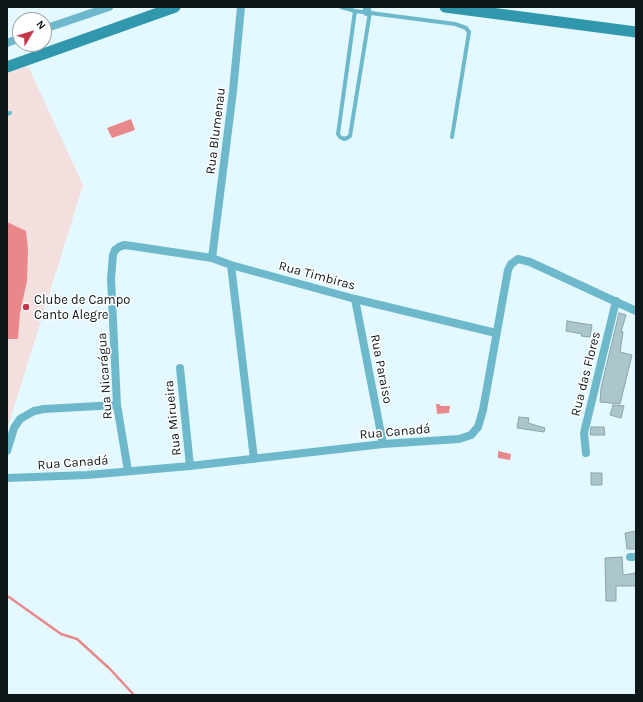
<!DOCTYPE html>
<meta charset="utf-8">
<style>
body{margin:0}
#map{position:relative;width:643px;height:702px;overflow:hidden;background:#e3f9ff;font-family:Karla,sans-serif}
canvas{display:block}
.frame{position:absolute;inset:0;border:8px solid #0e181b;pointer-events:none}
.north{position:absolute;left:12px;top:12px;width:40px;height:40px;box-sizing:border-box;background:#fff;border:1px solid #9fa3a4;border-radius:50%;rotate:52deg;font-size:11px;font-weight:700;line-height:16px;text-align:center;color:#0e181b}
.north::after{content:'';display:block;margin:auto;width:14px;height:18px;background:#c63649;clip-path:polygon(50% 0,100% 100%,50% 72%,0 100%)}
</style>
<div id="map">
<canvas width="643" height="702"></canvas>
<div class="frame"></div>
<div class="north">N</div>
</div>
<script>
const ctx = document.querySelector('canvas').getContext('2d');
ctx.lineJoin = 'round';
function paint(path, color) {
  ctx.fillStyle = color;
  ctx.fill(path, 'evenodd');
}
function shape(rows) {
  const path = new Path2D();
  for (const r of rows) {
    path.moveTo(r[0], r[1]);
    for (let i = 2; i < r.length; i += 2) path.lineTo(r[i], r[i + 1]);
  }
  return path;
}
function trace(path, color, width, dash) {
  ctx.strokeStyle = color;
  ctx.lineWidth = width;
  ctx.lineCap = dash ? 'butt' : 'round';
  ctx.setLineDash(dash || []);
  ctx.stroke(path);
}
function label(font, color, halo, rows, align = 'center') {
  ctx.font = font + ' Karla,sans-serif';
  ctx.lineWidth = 3;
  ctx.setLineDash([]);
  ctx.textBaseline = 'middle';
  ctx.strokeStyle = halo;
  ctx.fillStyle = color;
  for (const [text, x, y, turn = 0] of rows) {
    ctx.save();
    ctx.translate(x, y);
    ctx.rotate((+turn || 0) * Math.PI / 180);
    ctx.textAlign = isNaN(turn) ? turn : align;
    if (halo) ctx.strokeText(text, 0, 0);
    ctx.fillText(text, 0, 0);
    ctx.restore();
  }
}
paint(shape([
 [28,66,83,185,7,430,7,73]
]), '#f4dfdf');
paint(shape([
 [131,119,135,130,112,138,107,128],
 [7,222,26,231,28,249,27,281,20,313,18,339,7,339],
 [436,404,439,404,441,406,450,406,449,413,437,414],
 [498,451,511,454,510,460,498,458]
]), '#e8888b');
trace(shape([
 [7,597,9,597,61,634,77,639,110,669,134,695]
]), '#e8888b', 2.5);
const building = shape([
 [619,313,626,315,621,332,623,332,620,352,632,355,620,404,600,402,601,388,619,313],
 [567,321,592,325,590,337,581,336,582,334,566,331,567,321],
 [613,405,624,406,621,418,610,415,613,405],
 [519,417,529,418,528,423,545,428,544,432,517,428,519,417],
 [591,427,604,427,605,435,590,435,591,427],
 [591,473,602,473,602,485,591,485,591,473],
 [636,531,636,549,627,549,625,533,636,531],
 [622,557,623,575,636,573,636,586,616,586,616,601,606,601,605,558,622,557]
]);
paint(building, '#aac5cc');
trace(building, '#8aa4ab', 1);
trace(shape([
 [341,7,355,11,455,24,466,28,469,32,452,137],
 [355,11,338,134,340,137,344,139,347,138,350,136,370,12],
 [7,114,10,113]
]), '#6db9cb', 4);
trace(shape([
 [367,12,367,7],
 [44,29,109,7],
 [7,43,20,38],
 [212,258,233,91,241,7],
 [231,265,254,459],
 [355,299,383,444],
 [180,368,190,466],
 [7,451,14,428,20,419,34,411,44,409,117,405],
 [586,453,584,433,616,301],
 [128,471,117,405,111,279,113,255,115,250,119,247,124,245,132,246,212,258,231,265,355,299,496,333],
 [7,478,87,475,190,466,383,444,459,439,471,435,478,427,483,410,508,270,511,264,518,259,530,262,636,311],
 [630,557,636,557]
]), '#6db9cb', 8);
trace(shape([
 [445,7,636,32],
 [7,67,175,7]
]), '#3097ad', 11);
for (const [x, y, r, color] of [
 [26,307,4,"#c63649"]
]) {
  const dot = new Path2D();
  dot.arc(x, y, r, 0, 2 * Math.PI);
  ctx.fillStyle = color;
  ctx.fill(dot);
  trace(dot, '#fff', 1.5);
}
label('13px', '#0e181b', '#fff', [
 ["Rua Blumenau",216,131,-83],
 ["Rua Timbiras",317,276,15],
 ["Rua Paraiso",381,369,79],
 ["Rua das Flores",586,374,-76],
 ["Rua Nicarágua",105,376,-94],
 ["Rua Mirueira",173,418,-96],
 ["Rua Canadá",395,432,-5],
 ["Rua Canadá",73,463,-4]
]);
label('13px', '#0e181b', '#fff', [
 ["Clube de Campo",34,300],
 ["Canto Alegre",34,315]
], 'left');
</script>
